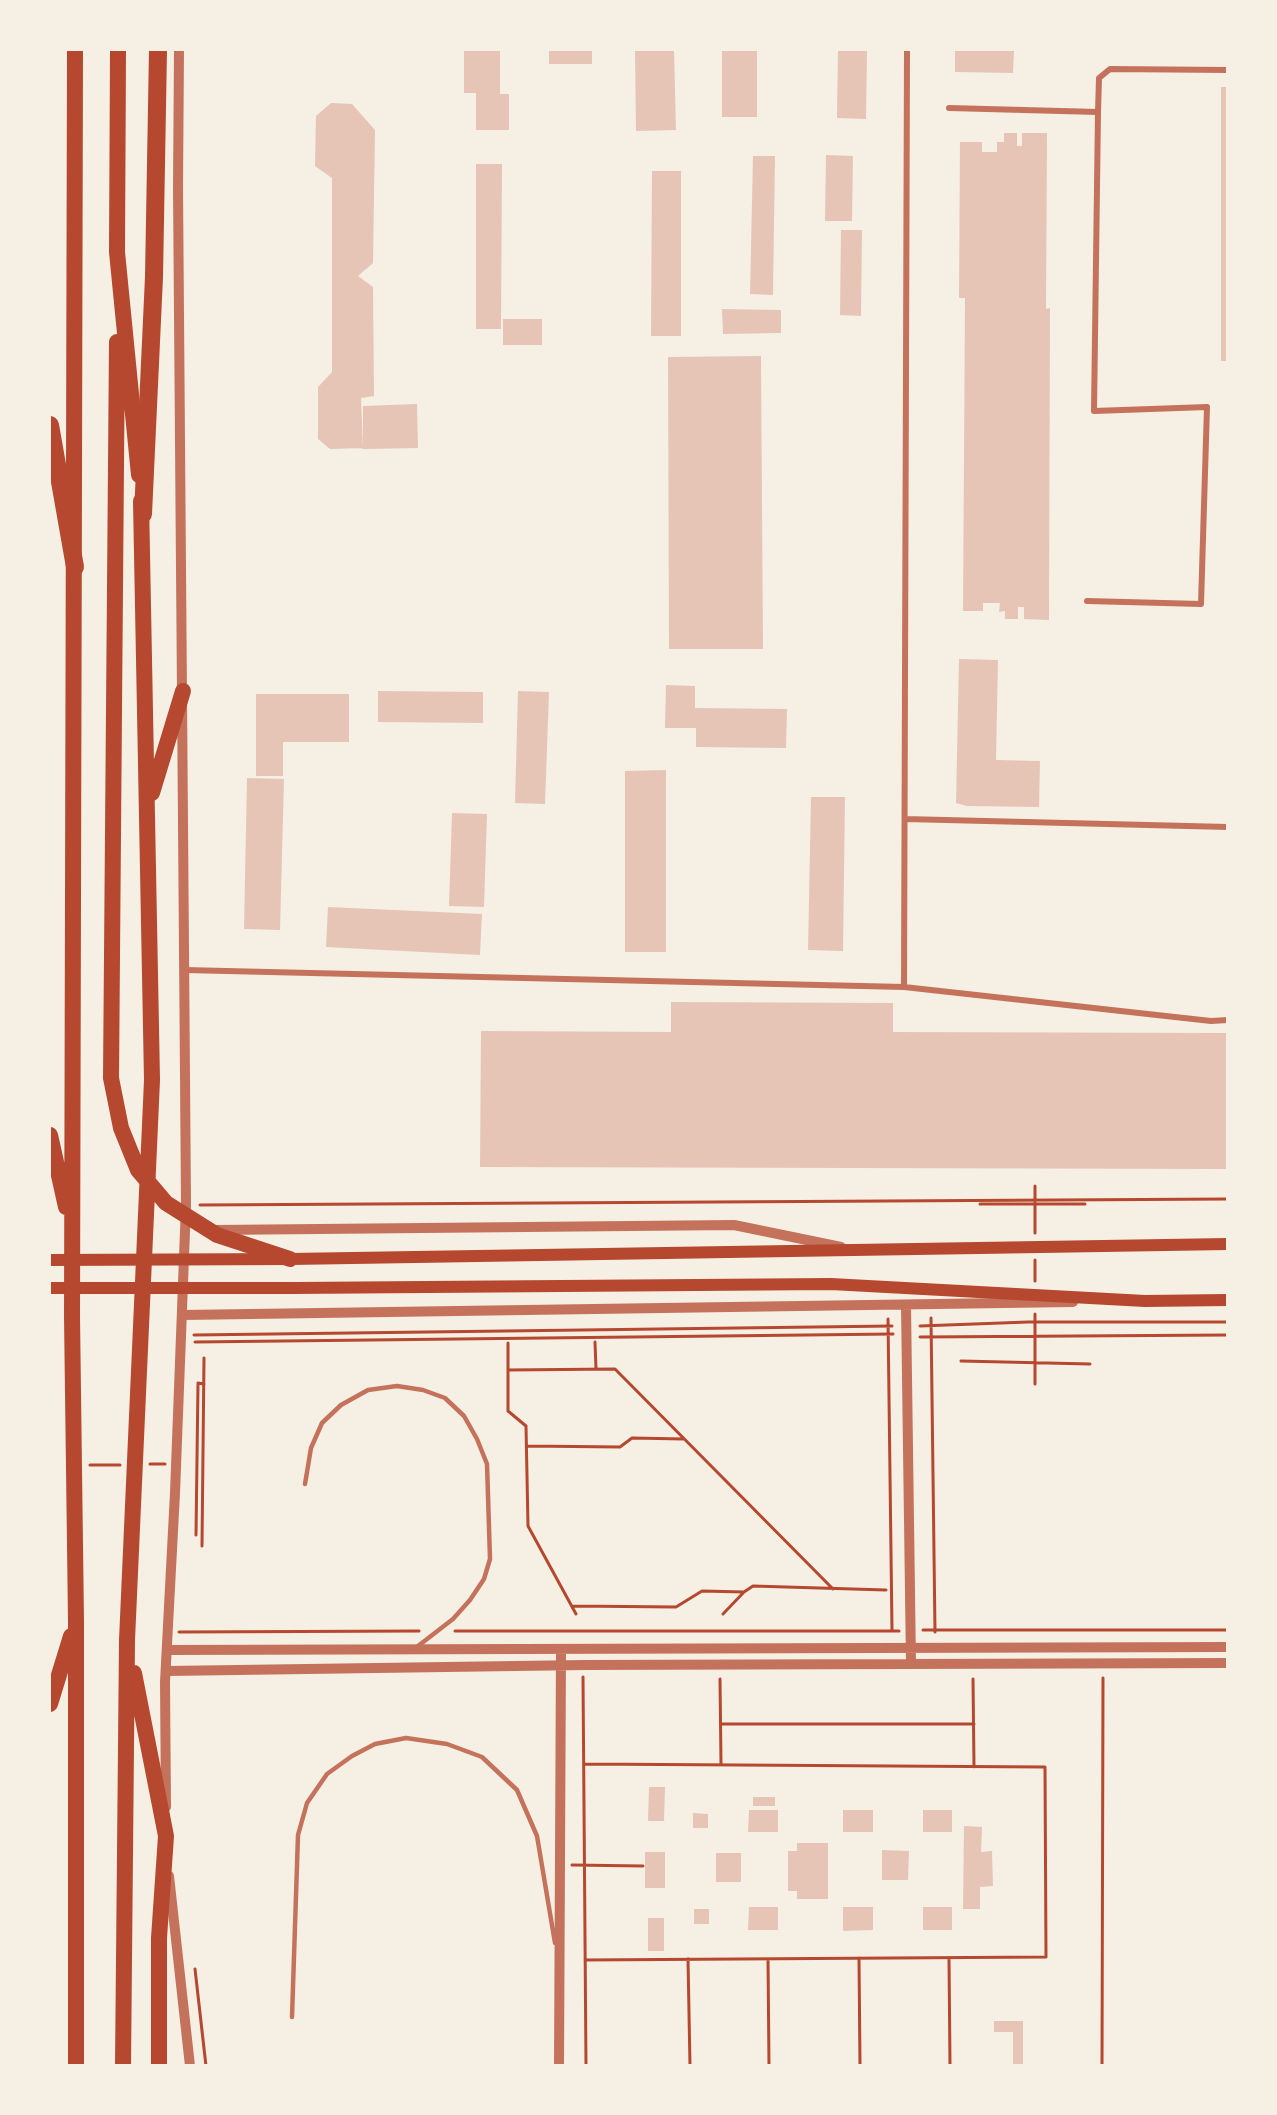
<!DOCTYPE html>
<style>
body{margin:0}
#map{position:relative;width:1277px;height:2115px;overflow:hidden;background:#f6efe4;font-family:"DM Sans",sans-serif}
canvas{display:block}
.frame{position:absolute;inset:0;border:51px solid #f6efe4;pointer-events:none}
</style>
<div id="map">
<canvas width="1277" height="2115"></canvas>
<div class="frame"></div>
</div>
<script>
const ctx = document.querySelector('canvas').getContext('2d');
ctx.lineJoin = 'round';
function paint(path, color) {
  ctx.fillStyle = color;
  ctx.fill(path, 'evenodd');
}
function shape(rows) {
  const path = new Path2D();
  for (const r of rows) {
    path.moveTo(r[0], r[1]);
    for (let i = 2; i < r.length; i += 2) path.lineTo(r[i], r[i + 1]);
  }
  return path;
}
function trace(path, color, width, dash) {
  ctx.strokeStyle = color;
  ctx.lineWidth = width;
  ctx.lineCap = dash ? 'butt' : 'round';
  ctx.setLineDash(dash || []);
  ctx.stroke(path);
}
paint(shape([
 [464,50,500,50,500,94,509,94,509,130,476,130,476,93,464,93],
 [549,50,592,50,592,64,549,64],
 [635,50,674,50,676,130,636,131],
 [722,50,757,50,757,117,722,117],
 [838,50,867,50,866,119,837,118],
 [955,50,1014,50,1013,73,955,72],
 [1221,87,1227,87,1227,361,1221,361],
 [331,103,352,104,375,130,373,263,358,276,373,287,374,396,361,398,363,448,330,449,318,439,318,387,332,372,332,178,315,166,316,116],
 [1004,133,1017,133,1017,146,1022,146,1022,133,1047,133,1046,309,1050,308,1049,620,1024,619,1024,607,1018,607,1018,619,1005,619,1005,611,999,612,1000,603,983,603,983,611,963,611,965,298,959,298,960,142,982,142,982,152,997,152,997,142,1004,142],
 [826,155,853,156,852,221,825,221],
 [753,156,775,156,773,295,750,294],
 [476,164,502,164,501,329,476,329],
 [652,171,681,171,681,336,651,336],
 [841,230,862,230,861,316,840,315],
 [722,309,781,310,781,333,723,334],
 [503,319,542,319,542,345,503,345],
 [761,356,763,649,669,649,668,357],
 [417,404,418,448,363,449,363,406],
 [959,659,998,660,996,760,1040,761,1039,807,967,806,956,803],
 [666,685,695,686,695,708,787,709,786,748,696,747,696,728,665,728],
 [378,691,483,692,483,723,378,722],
 [518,691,549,692,545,804,515,803],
 [256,694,349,694,349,742,283,742,283,776,256,776],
 [666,770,666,952,625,952,625,771],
 [247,778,284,779,280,930,244,929],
 [811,797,845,797,843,951,808,950],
 [452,813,487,814,484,907,449,906],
 [328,907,482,914,480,955,326,947],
 [671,1002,893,1003,893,1032,1227,1033,1227,1169,480,1167,481,1031,671,1032],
 [649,1787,665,1787,664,1821,648,1821],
 [753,1797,775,1797,775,1806,753,1806],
 [749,1810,778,1810,778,1832,748,1832],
 [843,1810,873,1810,873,1832,843,1832],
 [923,1810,952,1810,952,1832,923,1832],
 [693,1813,708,1814,708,1828,693,1828],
 [964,1826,982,1827,981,1852,992,1851,993,1886,980,1887,980,1909,963,1909],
 [797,1843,828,1843,828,1899,797,1899,797,1891,788,1891,788,1851,797,1851],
 [882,1850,909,1851,908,1880,882,1880],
 [645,1852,665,1852,665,1888,645,1888],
 [716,1853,741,1853,741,1882,716,1882],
 [749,1907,778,1907,778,1930,748,1930],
 [843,1907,873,1907,873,1930,843,1931],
 [923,1907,952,1907,952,1930,923,1930],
 [694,1909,709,1909,709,1924,694,1924],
 [648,1918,664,1918,664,1951,648,1951],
 [994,2021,1023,2021,1023,2066,1013,2066,1013,2032,994,2032]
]), '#e6c5b7');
trace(shape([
 [980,1204,1085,1204],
 [200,1205,1228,1199],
 [1035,1233,1035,1186],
 [1035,1281,1035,1260],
 [931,1318,935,1632],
 [888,1319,892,1630],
 [920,1326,1028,1322,1228,1322],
 [194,1335,892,1326],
 [920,1337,1228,1335],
 [195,1342,893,1334],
 [595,1342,596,1369],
 [508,1343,508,1411,526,1426,528,1526,576,1614],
 [961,1361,1090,1364],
 [508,1370,615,1369,833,1589],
 [1035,1384,1035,1314],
 [527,1446,620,1447,632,1438,684,1439],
 [150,1464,165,1464],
 [90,1465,120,1465],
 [196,1535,198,1383,204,1384],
 [202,1546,204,1358],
 [572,1606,676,1607,702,1591,744,1592,753,1586,886,1590],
 [723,1614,744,1592],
 [923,1630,1228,1630],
 [455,1631,899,1631],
 [179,1632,419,1631],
 [583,1677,586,2066],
 [720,1679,721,1764],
 [973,1679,974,1767],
 [721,1724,974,1724],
 [584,1764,1045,1767,1046,1957,585,1960],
 [572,1865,643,1866],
 [859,1958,860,2066],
 [949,1958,950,2066],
 [688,1959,690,2066],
 [768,1959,769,2066],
 [195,1969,206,2066],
 [1102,2066,1103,1678]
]), '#b5482f', 3);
trace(shape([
 [305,1484,311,1448,322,1423,341,1405,368,1390,397,1386,423,1390,445,1398,464,1416,477,1439,487,1464,490,1559,484,1579,470,1600,453,1619,418,1646],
 [292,2017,298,1835,307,1803,327,1774,352,1756,375,1744,406,1738,447,1744,482,1757,517,1790,537,1836,555,1943]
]), '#c5725c', 4.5);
trace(shape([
 [949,108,1098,112,1099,78,1110,69,1228,70],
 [1087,601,1201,604,1207,407,1094,411,1098,112],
 [905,819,1228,827],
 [184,970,904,987,1211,1021,1228,1020],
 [904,987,907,50]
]), '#c5725c', 6);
trace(shape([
 [214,1230,734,1225,841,1247],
 [906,1305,911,1664],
 [183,1315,1073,1302],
 [168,1650,1228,1647],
 [167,1671,585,1665,1228,1663],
 [166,1807,165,1682,175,1493,186,1205,178,187,179,50],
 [169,1876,190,2066],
 [559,2066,561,1649]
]), '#c5725c', 10);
trace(shape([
 [50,1260,290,1259,1228,1244],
 [50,1288,292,1288,831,1284,1145,1301,1228,1300]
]), '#b5482f', 12);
trace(shape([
 [75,50,72,1316,76,1621,76,2066],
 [118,50,117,252,139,475],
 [117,342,111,1078,121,1128,138,1170,166,1203,217,1235,290,1259],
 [152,793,183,691],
 [50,1135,66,1207],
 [134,1673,166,1836,159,1938,159,2066],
 [50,1704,71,1636],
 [123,2066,127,1640,152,1080,141,501]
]), '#b5482f', 16);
trace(shape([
 [50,425,75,567],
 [143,514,154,277,158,50]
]), '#b5482f', 18);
</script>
